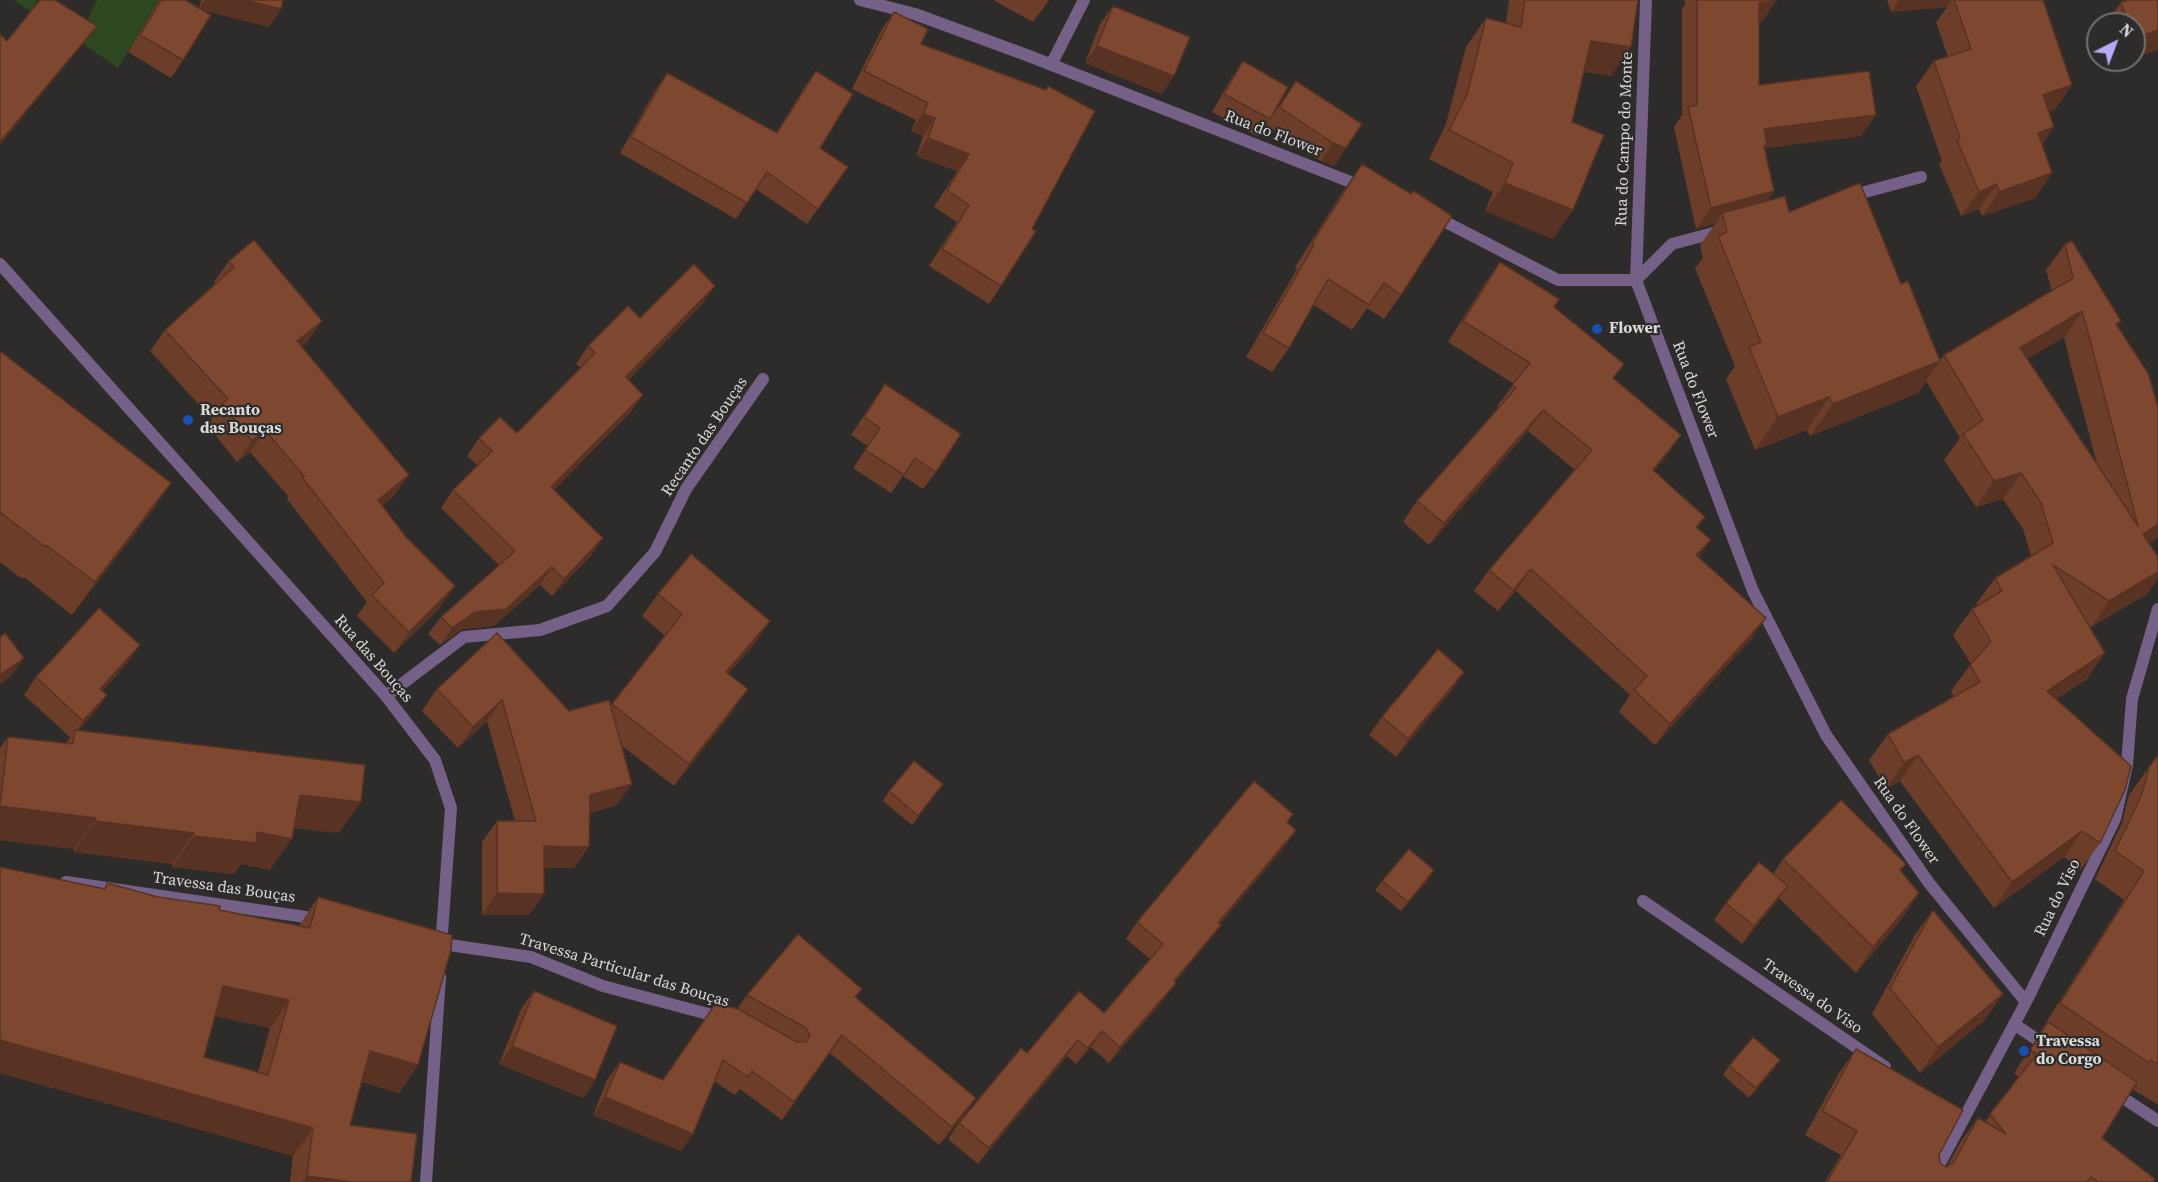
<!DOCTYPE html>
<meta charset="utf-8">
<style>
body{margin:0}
#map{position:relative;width:2158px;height:1182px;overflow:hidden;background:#2d2c2a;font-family:"Source Serif 4",serif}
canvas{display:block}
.north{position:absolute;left:2086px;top:12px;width:60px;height:60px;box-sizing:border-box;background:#2d2c2a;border:2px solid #72716f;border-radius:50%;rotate:42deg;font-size:16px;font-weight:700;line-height:24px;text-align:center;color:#d9d9d7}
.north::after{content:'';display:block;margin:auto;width:21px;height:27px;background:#b4acf9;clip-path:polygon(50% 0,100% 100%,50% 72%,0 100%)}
</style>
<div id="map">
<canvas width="2158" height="1182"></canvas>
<div class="north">N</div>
</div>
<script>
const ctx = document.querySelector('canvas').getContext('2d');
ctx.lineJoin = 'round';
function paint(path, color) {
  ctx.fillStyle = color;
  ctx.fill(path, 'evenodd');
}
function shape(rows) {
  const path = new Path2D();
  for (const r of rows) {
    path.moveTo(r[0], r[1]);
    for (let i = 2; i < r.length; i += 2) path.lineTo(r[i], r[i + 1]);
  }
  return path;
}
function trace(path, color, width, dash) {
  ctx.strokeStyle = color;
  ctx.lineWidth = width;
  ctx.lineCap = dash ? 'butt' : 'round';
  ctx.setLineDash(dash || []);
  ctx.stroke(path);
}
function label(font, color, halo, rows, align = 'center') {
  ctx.font = font + ' "Source Serif 4",serif';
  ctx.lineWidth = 4.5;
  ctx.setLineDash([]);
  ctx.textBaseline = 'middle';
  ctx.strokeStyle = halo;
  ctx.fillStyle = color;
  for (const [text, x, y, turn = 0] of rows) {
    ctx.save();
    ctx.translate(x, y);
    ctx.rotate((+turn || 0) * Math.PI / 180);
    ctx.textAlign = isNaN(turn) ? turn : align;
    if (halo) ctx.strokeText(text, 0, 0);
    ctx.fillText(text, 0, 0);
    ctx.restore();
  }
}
paint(shape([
 [13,0,37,0,32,12],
 [97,0,159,0,118,68,78,40]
]), '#2d4820');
trace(shape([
 [860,0,915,14,1029,56,1366,188],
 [1646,0,1636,280,1753,591,1826,735,1929,883,2026,1002],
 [1051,65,1084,0],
 [1850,196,1921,177],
 [1434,216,1558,280,1636,280],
 [0,264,386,696,435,760,451,808,441,947],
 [1636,280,1672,244,1721,231],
 [386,696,464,637,540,630,607,606,655,552,686,489,763,379],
 [66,882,319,919],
 [1643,901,1885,1067],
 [436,943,531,957,603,986,723,1018],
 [2014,1024,2048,1047],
 [2114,1092,2158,1121],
 [426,1182,440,977],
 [1930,1182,2026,1002,2115,819,2127,765,2132,699,2158,609]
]), '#756087', 12);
paint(shape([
 [159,0,185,0,199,8,201,0,283,0,281,9,269,27,203,10,183,60,171,78,128,52],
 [993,0,1049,0,1033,22],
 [1509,0,1638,0,1631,47,1611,76,1584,72,1572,122,1553,239,1485,211,1493,192,1429,159,1446,124,1466,47,1486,18,1506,23],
 [1685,0,1776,0,1762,22,1759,22,1759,85,1861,136,1765,148,1764,149,1774,191,1767,201,1789,212,1901,284,1940,360,1944,355,2052,291,2046,270,2065,244,2121,321,2117,326,2150,544,2158,557,2158,578,2147,594,2091,627,2089,625,2087,679,2056,699,2100,843,2081,869,2064,857,1994,908,1900,781,1886,789,1869,760,1888,734,1954,697,1951,691,1971,664,1953,635,1972,609,1977,605,1976,604,1995,578,2031,556,2023,529,2003,499,1976,507,1944,460,1960,438,1926,381,1918,393,1810,436,1807,430,1755,450,1726,379,1735,366,1695,268,1703,258,1700,245,1715,224,1696,229,1674,127,1682,115,1682,8,1685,5],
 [2064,337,2071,366,2097,464,2027,359],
 [1887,0,2043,0,2072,85,2054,110,2049,112,2054,127,2042,144,2052,173,2035,198,1982,216,1979,209,1961,216,1939,164,1942,161,1916,86,1934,61,1948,57,1936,22,1947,7,1891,12],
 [2121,2,2134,24,2106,24],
 [1113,6,1162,94,1085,63,1100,24],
 [894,12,921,44,1046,90,1048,86,1001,286,989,304,929,266,957,222,934,207,957,171,916,156,923,136,911,131,916,120,852,89,882,29],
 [1243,61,1270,119,1257,136,1212,112,1231,79],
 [816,71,820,148,848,167,807,224,756,189,736,219,620,153,656,89,667,73,776,133,805,86],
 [1296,81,1362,124,1334,166,1321,161,1266,125],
 [1362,164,1401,295,1384,319,1367,308,1352,330,1314,305,1289,348,1272,372,1246,357,1297,269,1295,267,1345,188],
 [229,261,322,321,307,342,302,346,394,496,382,506,440,607,394,653,357,616,367,602,287,499,288,496,250,452,237,462,207,425,212,419,150,351,165,330,216,284,214,282],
 [1500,262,1554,307,1614,379,1681,435,1666,456,1654,471,1705,517,1697,528,1699,557,1751,639,1655,745,1619,712,1630,695,1516,591,1498,611,1474,591,1489,570,1575,470,1528,431,1429,545,1403,522,1417,501,1499,408,1497,406,1514,384,1448,342,1485,283],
 [703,303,628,380,631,412,554,490,591,556,552,596,540,585,494,626,463,629,440,645,428,634,441,617,499,565,441,508,453,490,477,465,467,456,479,438,517,433,581,368,576,364,588,346,640,318],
 [0,351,171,483,149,515,72,615,24,577,22,579,0,562],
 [885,384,936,472,923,489,903,476,891,493,853,468,868,446,851,435],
 [658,594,770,621,755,643,729,673,733,711,674,786,622,746,617,805,590,813,574,868,544,868,544,894,529,915,482,915,482,842,497,821,515,821,487,721,458,748,422,711,437,689,569,711,611,706,665,636,642,616],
 [140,645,127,663,102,691,107,695,94,713,78,730,339,833,294,828,270,870,241,864,234,874,172,867,172,864,74,852,74,849,0,840,0,748,8,737,66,743,70,737,24,695,36,677],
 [1452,690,1396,757,1369,735,1382,717],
 [2158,755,2158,1103,2157,1104,2132,1089,2102,1138,2153,1182,1825,1182,1841,1155,1805,1135,1839,1073,1856,1049,1939,1155,1940,1163,1946,1167,1948,1165,1961,1141,1978,1118,1985,1122,2019,1077,2014,1073,2041,1032,2040,1032,2124,900,2095,879,2122,823,2129,795,2149,767],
 [943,784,912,825,883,801,889,791],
 [1287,822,1296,830,1285,846,1220,924,1221,925,1209,941,1175,982,1176,983,1164,999,1109,1063,1091,1047,1076,1064,1067,1056,978,1164,948,1139,959,1123,1027,1053,1104,1013,1150,959,1126,939,1137,922],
 [1783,859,1901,871,1902,919,1856,973,1779,898,1742,944,1714,920,1726,903,1773,874],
 [1428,880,1401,911,1375,890,1382,881],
 [107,883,158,897,299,926,318,897,418,1065,399,1093,362,1082,350,1125,411,1182,290,1182,293,1156,0,1073],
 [215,1016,270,1028,258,1072,204,1057],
 [1933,910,1985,1020,1920,1073,1872,1014,1915,935],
 [534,991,595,1080,583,1098,499,1064,521,1009],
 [747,995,856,997,964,1116,939,1145,830,1053,782,1120,740,1089,735,1095,714,1081,681,1151,593,1115,607,1080,620,1062,663,1080,737,1009],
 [1729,1066,1774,1069,1749,1098,1723,1075]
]), '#6c3e29');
paint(shape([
 [205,0,245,0,281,9,269,27,198,9],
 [1899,0,1952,0,1947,7,1891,12],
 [1776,1,1762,22,1744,23,1759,3],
 [97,26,84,43,0,145,0,142],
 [2158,30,2158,50,2134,58,2134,38],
 [1591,41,1631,47,1611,76,1571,70],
 [1097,46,1174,76,1162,94,1085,63],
 [2117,60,2126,60,2115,64],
 [2072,85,2054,110,2026,119,2043,95],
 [923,114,935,118,923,136,911,131],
 [1876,115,1861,136,1765,148,1753,166,1764,129],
 [2054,127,2036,151,2038,133],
 [928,138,969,154,957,171,916,156],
 [1333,143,1346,148,1334,166,1321,161],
 [2052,173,2035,198,1982,216,1999,192],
 [1505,183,1573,210,1553,239,1485,211],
 [1997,184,1979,209,1961,216,1979,192],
 [1774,191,1759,212,1722,213,1715,224,1696,229,1711,208],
 [715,286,703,303,614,395,626,377],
 [2082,311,2064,337,2002,374,2020,348],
 [322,321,307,342,282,362,297,341],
 [1940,361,1918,393,1810,436,1833,404],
 [643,395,631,412,539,505,551,487],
 [1829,397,1807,430,1755,450,1778,417],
 [1543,410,1528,431,1429,545,1444,523],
 [265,430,250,452,237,462,252,441],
 [1681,435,1666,456,1638,491,1653,470],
 [2021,473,2003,499,1976,507,1994,481],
 [409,475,394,496,363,522,378,500],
 [171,483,149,515,72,615,95,582],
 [2158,524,2158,538,2125,560,2143,534],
 [603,538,591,556,552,596,564,579],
 [1711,540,1696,561,1696,555],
 [552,567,540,585,494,626,463,629,440,645,452,628,475,612],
 [1531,569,1516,591,1498,611,1513,590],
 [2158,572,2158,578,2147,594,2091,627,2109,601],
 [455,586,440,607,394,653,409,632],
 [1766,618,1751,639,1655,745,1670,724],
 [770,621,755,643,711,694,726,672],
 [140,645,127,663,87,706,100,689],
 [2105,653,2087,679,2029,717,2047,691],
 [24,658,11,676,0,684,0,675],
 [1464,672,1452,690,1396,757,1408,739],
 [748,689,733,711,674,786,689,764],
 [107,695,94,713,74,735,83,721],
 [502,700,487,721,458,748,473,727],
 [1918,755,1900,781,1886,789,1904,763],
 [632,784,617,805,575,817,590,795],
 [943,784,937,793,912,825,918,816],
 [300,795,361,802,339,833,278,826],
 [0,806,96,818,74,849,0,840],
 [95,821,194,833,172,864,74,852],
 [1296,830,1285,846,1207,939,1218,923],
 [2082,831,2064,857,1994,908,2012,882],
 [257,832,292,839,270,870,241,864,234,874,172,867,194,836],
 [544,846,589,847,574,868,530,868],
 [1434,870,1428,880,1401,911,1408,902],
 [1788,886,1775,904,1742,944,1754,926],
 [497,893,544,894,529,915,482,915],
 [1919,893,1902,919,1856,973,1873,947],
 [1221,925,1209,941,1162,997,1174,981],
 [1176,983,1164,999,1109,1063,1120,1047],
 [223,986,289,1000,270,1028,204,1014],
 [2003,994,1985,1020,1920,1073,1938,1047],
 [1102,1031,1091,1047,1076,1064,1088,1048],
 [0,1040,313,1128,293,1156,0,1073],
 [1078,1040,1067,1056,978,1164,989,1148],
 [512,1046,595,1080,583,1098,499,1064],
 [370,1051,418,1065,399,1093,351,1079],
 [1780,1060,1774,1069,1749,1098,1756,1088],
 [605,1097,693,1134,681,1151,593,1115],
 [976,1098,964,1116,939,1145,952,1127],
 [307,1176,353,1182,302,1182]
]), '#583222');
const building = shape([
 [40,0,55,0,97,26,0,142,0,34,7,41,40,0],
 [161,0,185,0,211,15,183,60,140,35,161,0],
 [245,0,283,0,281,9,245,0],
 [1525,0,1638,0,1631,47,1591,41,1572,122,1604,135,1573,210,1505,183,1513,163,1449,130,1467,95,1486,18,1521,27,1525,0],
 [1697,0,1776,0,1776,1,1759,3,1759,85,1869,71,1876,115,1764,129,1767,145,1764,146,1774,191,1711,208,1688,107,1697,105,1697,0],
 [1954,0,2043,0,2072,85,2043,95,2054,127,2038,133,2052,173,1999,192,1997,184,1979,192,1957,140,1960,138,1934,61,1971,49,1954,0],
 [2128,0,2158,0,2158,30,2134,38,2134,24,2128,24,2121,2,2128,0],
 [1113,6,1190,37,1174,76,1097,46,1113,6],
 [894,12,928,29,921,44,1046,90,1048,86,1095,111,1032,229,1036,231,1001,286,942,249,969,205,947,190,969,154,928,138,935,118,923,114,928,103,864,71,894,12],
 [1243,61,1288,87,1270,119,1224,94,1243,61],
 [816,71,853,94,820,148,848,167,818,209,767,172,747,203,631,137,667,73,777,133,816,71],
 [1296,81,1362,124,1346,148,1333,143,1279,107,1296,81],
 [1362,164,1411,194,1414,191,1452,216,1401,295,1384,283,1369,305,1328,279,1289,348,1263,333,1314,245,1312,243,1362,164],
 [1860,183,1901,284,1908,281,1940,361,1833,404,1829,397,1778,417,1749,347,1761,342,1718,236,1727,232,1722,213,1785,196,1789,212,1860,183],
 [254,240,322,321,297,341,409,475,378,500,406,537,455,586,409,632,372,595,384,583,302,477,304,476,265,430,252,441,222,404,228,399,165,330,234,267,229,261,254,240],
 [2072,241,2121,321,2116,324,2148,373,2158,407,2158,524,2143,534,2158,557,2158,572,2109,601,2053,565,2105,653,2047,691,2131,766,2125,790,2100,843,2082,831,2012,882,1918,755,1904,763,1888,734,1980,682,1970,665,1991,642,1972,609,2002,591,1995,578,2053,543,2041,503,2021,473,1994,481,1963,434,1983,420,1944,355,2073,278,2065,244,2072,241],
 [2082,311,2090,340,2138,526,2020,348,2082,311],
 [1500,262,1559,299,1554,307,1624,364,1613,378,1681,435,1653,470,1705,517,1696,527,1711,540,1696,555,1766,618,1670,724,1634,690,1647,676,1531,569,1513,590,1489,570,1592,450,1543,410,1444,523,1417,501,1516,388,1512,385,1530,363,1463,321,1500,262],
 [694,264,715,286,626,377,643,395,551,487,603,538,564,579,552,567,506,609,475,612,452,628,441,617,515,551,453,490,492,451,479,438,500,417,517,433,595,353,588,346,628,306,640,318,694,264],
 [0,351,171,483,95,582,46,545,45,547,0,512,0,351],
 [885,384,961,434,936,472,915,458,904,475,865,450,880,428,864,417,885,384],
 [691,554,770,621,726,672,748,689,689,764,612,704,682,614,658,594,691,554],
 [99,608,140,645,100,689,107,695,83,721,36,677,99,608],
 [5,633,24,658,0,675,0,637,5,633],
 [497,633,569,711,609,700,632,784,590,795,589,847,544,846,544,894,497,893,497,821,536,821,502,700,473,727,437,689,497,633],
 [1438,649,1464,672,1408,739,1382,717,1438,649],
 [75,730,365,765,361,802,300,795,292,839,257,832,256,843,194,836,194,833,95,821,96,818,0,806,8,737,73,744,75,730],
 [2158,755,2158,1064,2151,1060,2149,1063,2060,1003,2144,871,2115,851,2142,794,2149,767,2158,755],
 [914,761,943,784,918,816,889,791,914,761],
 [1254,781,1293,814,1287,822,1296,830,1218,923,1221,925,1174,981,1176,983,1120,1047,1102,1031,1088,1048,1078,1040,989,1148,959,1123,1021,1048,1027,1053,1079,991,1104,1013,1163,944,1137,922,1254,781],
 [1841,800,1906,864,1900,870,1919,893,1873,947,1783,859,1841,800],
 [1409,849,1434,870,1408,902,1382,881,1409,849],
 [1759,862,1788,886,1754,926,1726,903,1759,862],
 [0,867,105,889,107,883,158,897,220,906,219,910,310,928,318,897,452,935,451,950,418,1065,370,1051,350,1125,417,1134,411,1182,353,1182,307,1176,313,1128,0,1040,0,867],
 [223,986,289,1000,268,1075,204,1057,223,986],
 [1933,910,2003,994,1938,1047,1890,988,1933,910],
 [798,934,862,989,855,997,976,1098,952,1127,842,1035,794,1102,752,1071,748,1077,723,1060,693,1134,605,1097,620,1062,663,1080,716,1003,738,1009,797,1042,806,1042,810,1035,806,1028,747,995,798,934],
 [534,991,617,1026,595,1080,512,1046,534,991],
 [2048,1022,2137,1082,2102,1138,2155,1179,2153,1182,2098,1182,2091,1177,2087,1182,1827,1182,1857,1131,1822,1111,1856,1049,1963,1110,1939,1155,1940,1163,1946,1167,1954,1162,1978,1118,2006,1134,1990,1114,2037,1054,2030,1050,2048,1022],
 [1753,1037,1780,1060,1756,1088,1729,1066,1753,1037]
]);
paint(building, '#7e4830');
trace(building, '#583222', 1.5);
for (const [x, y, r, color] of [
 [1597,329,6,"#1a4fb4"],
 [188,420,6,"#1a4fb4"],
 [2024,1051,6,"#1a4fb4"]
]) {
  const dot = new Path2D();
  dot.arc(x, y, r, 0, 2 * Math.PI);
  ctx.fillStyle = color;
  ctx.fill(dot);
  trace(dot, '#2d2c2a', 2);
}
label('16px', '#d9d9d7', '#2d2c2a', [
 ["Rua do Flower",1273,134,21],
 ["Rua do Campo do Monte",1625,139,-88],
 ["Rua do Flower",1695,390,69],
 ["Recanto das Bouças",705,437,-56],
 ["Rua das Bouças",373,659,49],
 ["Rua do Flower",1906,821,55],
 ["Travessa das Bouças",224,888,8],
 ["Rua do Viso",2058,898,-64],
 ["Travessa Particular das Bouças",624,971,17],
 ["Travessa do Viso",1812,997,35]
]);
label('bold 16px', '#d9d9d7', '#2d2c2a', [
 ["Flower",1609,329],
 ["Recanto",200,411],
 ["das Bouças",200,429],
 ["Travessa",2036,1042],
 ["do Corgo",2036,1060]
], 'left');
</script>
